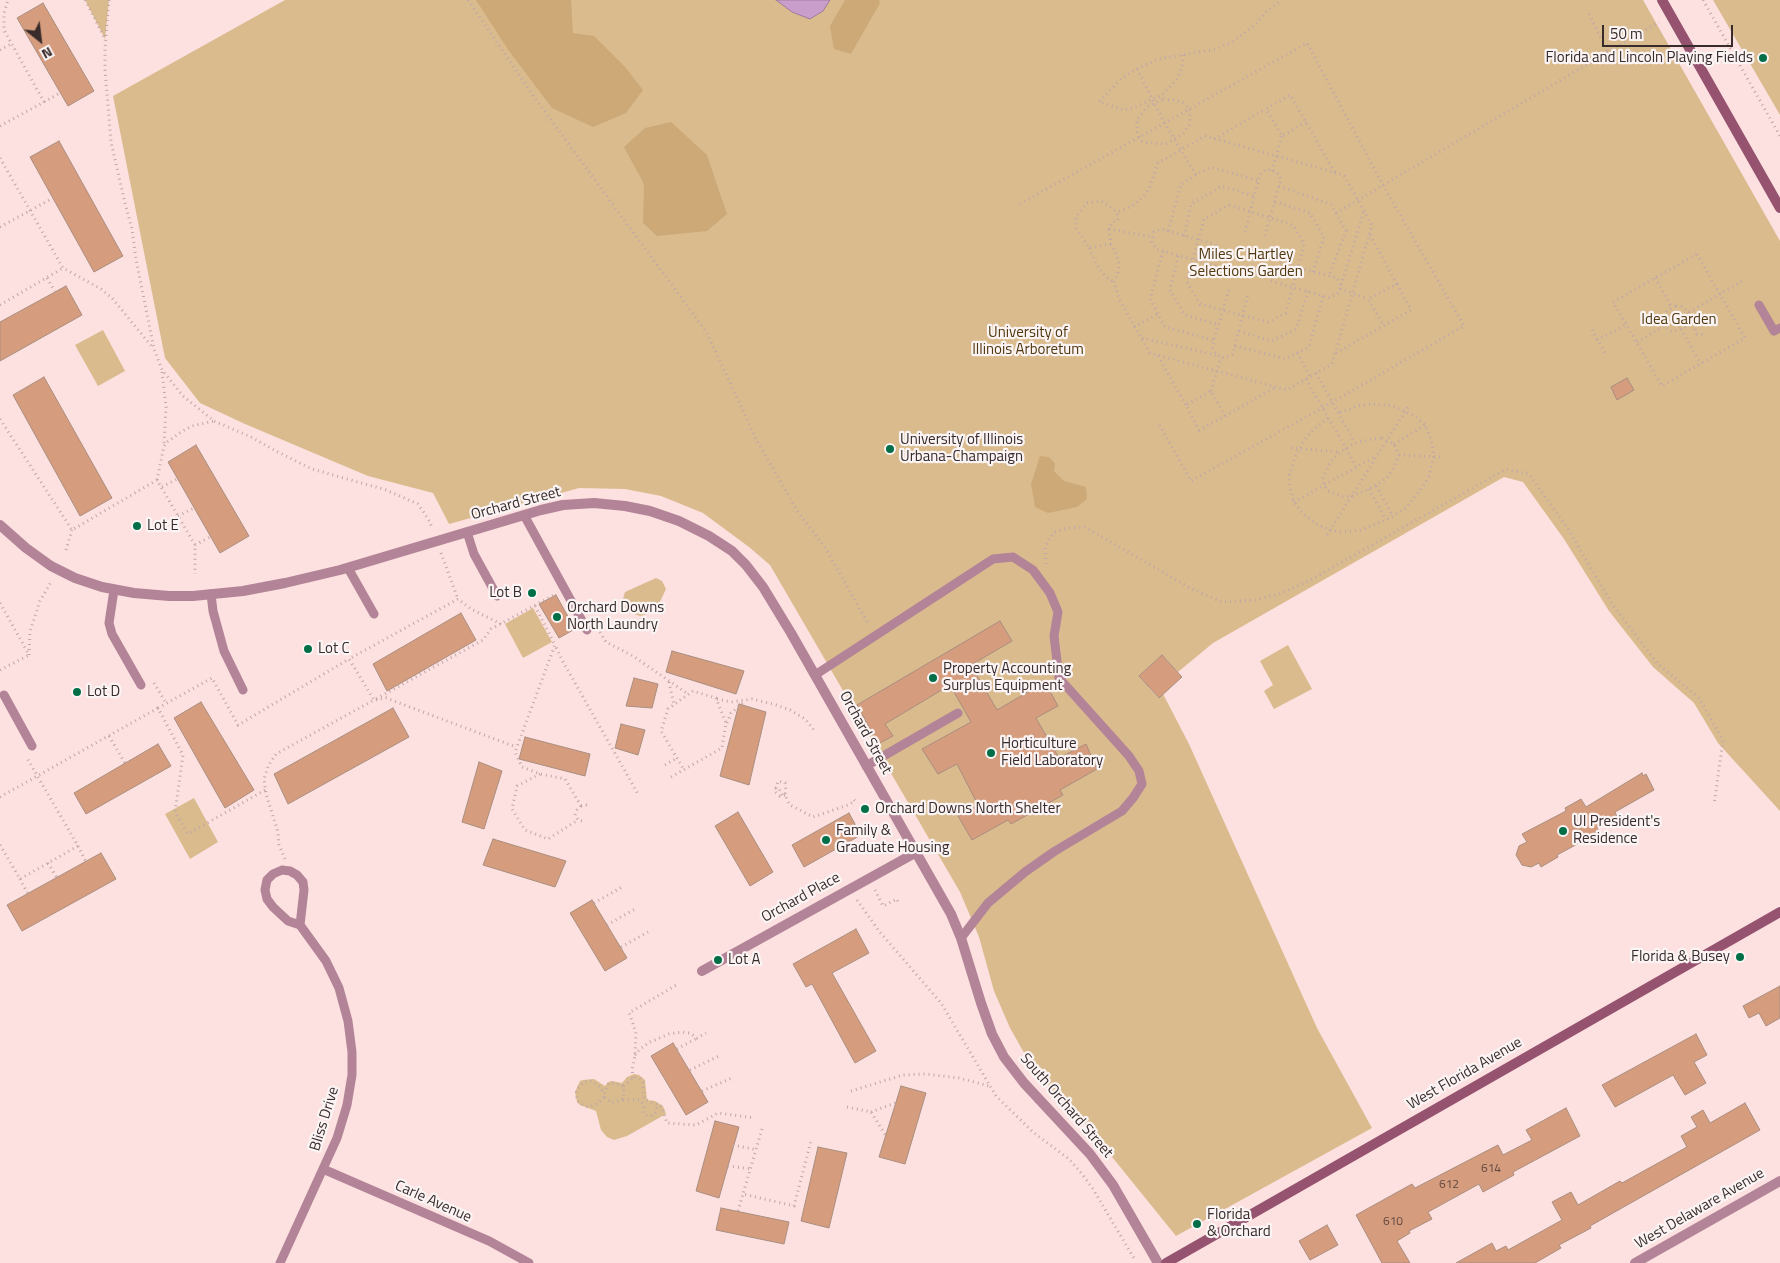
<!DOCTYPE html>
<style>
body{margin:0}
#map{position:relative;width:1780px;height:1263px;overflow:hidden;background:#fde1e0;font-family:"Titillium Web",sans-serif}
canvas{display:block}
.north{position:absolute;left:15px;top:15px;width:50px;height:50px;-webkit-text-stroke:4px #fbf4f4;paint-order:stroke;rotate:151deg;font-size:14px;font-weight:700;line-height:20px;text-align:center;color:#382b2b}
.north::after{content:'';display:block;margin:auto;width:18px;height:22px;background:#382b2b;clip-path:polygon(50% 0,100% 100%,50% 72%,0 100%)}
.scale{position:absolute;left:1602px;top:25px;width:131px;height:22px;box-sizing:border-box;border:2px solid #382b2b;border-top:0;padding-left:6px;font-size:15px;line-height:18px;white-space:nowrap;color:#382b2b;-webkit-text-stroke:4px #fbf4f4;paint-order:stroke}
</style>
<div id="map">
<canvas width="1780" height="1263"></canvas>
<div class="north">N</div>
<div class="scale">50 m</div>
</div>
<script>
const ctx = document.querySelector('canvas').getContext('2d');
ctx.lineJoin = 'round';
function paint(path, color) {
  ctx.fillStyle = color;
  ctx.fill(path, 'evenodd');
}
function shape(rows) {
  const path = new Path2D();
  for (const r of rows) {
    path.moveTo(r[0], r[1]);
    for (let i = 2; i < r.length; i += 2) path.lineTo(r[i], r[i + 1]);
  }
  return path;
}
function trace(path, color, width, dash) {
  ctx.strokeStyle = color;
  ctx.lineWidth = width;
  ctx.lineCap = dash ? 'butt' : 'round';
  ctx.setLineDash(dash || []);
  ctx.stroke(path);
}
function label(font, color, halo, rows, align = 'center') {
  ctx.font = font + ' "Titillium Web",sans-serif';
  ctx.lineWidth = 4.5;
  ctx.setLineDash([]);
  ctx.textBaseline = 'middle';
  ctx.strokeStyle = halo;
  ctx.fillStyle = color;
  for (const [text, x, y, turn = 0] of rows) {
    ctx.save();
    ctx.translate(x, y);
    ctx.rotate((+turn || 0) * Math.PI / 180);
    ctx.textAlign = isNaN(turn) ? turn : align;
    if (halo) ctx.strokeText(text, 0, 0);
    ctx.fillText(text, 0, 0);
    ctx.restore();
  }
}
paint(shape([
 [85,0,109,0,105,39],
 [285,0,1643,0,1780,241,1780,811,1718,743,1694,703,1653,667,1609,611,1564,539,1523,482,1504,477,1213,643,1178,672,1162,655,1139,676,1158,698,1163,694,1189,744,1317,1028,1372,1128,1176,1236,1083,1121,1036,1074,1010,1028,994,991,979,937,960,892,770,565,749,547,703,513,661,496,625,489,579,488,449,524,433,493,368,476,245,424,200,403,165,358,113,96],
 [1713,0,1780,0,1780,115],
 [103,330,125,371,98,386,75,345],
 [656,578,662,581,666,589,655,612,640,616,620,609,625,592],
 [533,608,552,642,523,658,505,624],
 [1288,645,1312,689,1274,709,1264,691,1273,685,1260,661],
 [194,798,218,842,190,859,165,814],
 [634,1074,639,1075,645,1080,647,1100,655,1101,663,1106,666,1114,627,1136,614,1140,607,1137,601,1130,596,1111,580,1105,577,1102,575,1092,580,1081,583,1080,594,1079,605,1086,608,1082,612,1081,622,1083,627,1077]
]), '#dabb8e');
paint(shape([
 [476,0,571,0,573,33,594,36,625,67,643,90,626,113,593,127,552,108,509,51],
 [845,0,879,0,880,3,851,54,834,49,830,26],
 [671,122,707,155,727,214,707,231,657,236,643,223,644,184,624,147,645,128],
 [1040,456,1049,457,1055,463,1054,471,1064,481,1086,487,1087,499,1077,507,1048,513,1035,507,1031,484]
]), '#cca976');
const water = shape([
 [776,0,830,0,823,11,810,19,792,12,776,0]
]);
paint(water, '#c99ecb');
trace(water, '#9e7c9b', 1);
const building = shape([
 [43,3,94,91,68,106,17,18,43,3],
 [59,141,123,256,94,272,30,157,59,141],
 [66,286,82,315,0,361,0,322,66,286],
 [44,377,112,498,80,516,13,395,44,377],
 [1627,378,1634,390,1617,400,1611,387,1627,378],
 [196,445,249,536,220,553,168,462,196,445],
 [556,595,575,629,559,638,539,604,556,595],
 [461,613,476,640,387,691,373,664,461,613],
 [1000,621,1012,641,971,665,997,710,1045,682,1058,706,1036,718,1059,758,1086,744,1097,769,1060,790,1063,795,1011,824,1008,820,972,840,958,816,978,805,957,764,938,774,922,749,971,722,950,685,885,724,893,736,878,744,857,705,1000,621],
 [672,651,744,671,736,694,666,672,672,651],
 [1162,655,1182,677,1159,698,1139,676,1162,655],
 [634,678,658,684,652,708,626,706,634,678],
 [201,702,254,790,225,808,174,718,201,702],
 [739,704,766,712,749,785,720,776,739,704],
 [393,708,409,737,288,804,274,774,393,708],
 [621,724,645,730,638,755,615,748,621,724],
 [525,737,590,754,585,776,519,759,525,737],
 [158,744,171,766,86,814,74,793,158,744],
 [479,762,502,771,484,829,462,822,479,762],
 [1642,773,1643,776,1646,774,1654,790,1615,812,1617,817,1597,828,1600,833,1584,842,1583,841,1557,855,1558,857,1541,867,1539,863,1531,867,1522,865,1516,855,1519,846,1527,842,1522,834,1566,811,1565,808,1581,799,1586,807,1642,773],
 [738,812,773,872,750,886,715,826,738,812],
 [849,813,861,835,804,867,792,845,849,813],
 [493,839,566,861,555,887,483,865,493,839],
 [101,853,116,879,22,931,7,905,101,853],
 [592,900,627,958,605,971,570,913,592,900],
 [856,929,869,953,832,973,876,1051,855,1063,812,984,806,987,793,964,856,929],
 [1780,986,1780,1018,1766,1026,1759,1013,1749,1018,1743,1006,1780,986],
 [1696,1034,1707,1055,1694,1062,1706,1083,1685,1095,1673,1075,1615,1107,1602,1085,1696,1034],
 [673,1043,708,1102,686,1115,651,1056,673,1043],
 [901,1086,926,1093,905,1164,879,1157,901,1086],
 [1745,1103,1760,1130,1590,1226,1591,1228,1559,1245,1561,1248,1535,1263,1456,1263,1492,1243,1496,1251,1506,1246,1508,1250,1562,1220,1552,1202,1571,1192,1578,1205,1620,1181,1622,1183,1687,1147,1681,1136,1697,1127,1691,1117,1703,1110,1710,1123,1745,1103],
 [1566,1108,1580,1136,1513,1172,1514,1175,1483,1192,1479,1184,1428,1212,1432,1219,1409,1231,1410,1233,1397,1241,1410,1263,1382,1263,1356,1215,1412,1184,1415,1188,1498,1145,1503,1155,1532,1140,1526,1130,1566,1108],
 [715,1121,739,1127,719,1198,696,1191,715,1121],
 [818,1147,847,1153,829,1228,801,1221,818,1147],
 [721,1208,789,1222,784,1244,716,1230,721,1208],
 [1327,1225,1338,1245,1310,1260,1299,1241,1327,1225]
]);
paint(building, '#d59c7e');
trace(building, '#a98e80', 1);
trace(shape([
 [85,0,105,39],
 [109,0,105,48,105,70,111,142,125,203,132,229,136,259,154,349,162,370,183,396,214,421,251,437,276,451,312,469,386,490,418,504,430,522,432,529],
 [468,0,537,101,707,333,756,439,798,512,826,549,869,625],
 [1703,0,1780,136],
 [1589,14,1608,52],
 [0,50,11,44],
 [1183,55,1182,67,1178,78,1162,95,1135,107,1124,110,1099,102,1121,79,1137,69,1158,59,1183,55,1215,49,1231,43,1255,25,1267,11,1282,0],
 [1137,69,1164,122,1196,175],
 [1163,99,1176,100,1183,103,1189,108,1190,120,1189,125,1183,134,1166,144,1148,143,1142,141,1137,132,1137,120,1147,107,1163,99],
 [44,102,60,93],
 [1306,122,1282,136,1266,109,1290,95,1306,122,1335,173],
 [0,126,44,102,4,30,4,13,8,0],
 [1205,136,1344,175,1372,225,1332,364,1287,390,1150,353,1120,301,1114,282,1118,274,1119,264,1117,256,1111,244,1109,229,1112,222,1118,220,1117,212,1132,206,1143,197,1149,189,1158,163,1205,136],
 [1214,139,1266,109],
 [0,158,63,268,101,289,112,298,153,348],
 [1272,171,1282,136],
 [1279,186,1332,205,1336,213,1346,231,1329,276],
 [1275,202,1310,213,1324,237,1313,272],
 [1020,204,1307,43,1383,185,1464,326,1322,408,1191,481,1159,424],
 [1229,205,1293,225,1304,244,1286,313,1268,322,1200,304,1187,282,1204,219,1229,205],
 [1336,213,1659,22],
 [0,227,53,198],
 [1109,229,1153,237],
 [1168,231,1181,184,1196,175,1211,167,1259,181],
 [1245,232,1260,174,1267,169,1277,172,1281,179,1264,238],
 [1370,235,1397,284],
 [1184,236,1191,204,1222,186,1254,196],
 [1111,244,1089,248,1076,228,1076,217,1087,203,1101,201,1117,212],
 [1089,248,1097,265,1106,277,1114,282],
 [1163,251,1150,299,1165,327,1214,340],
 [1697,254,1745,338,1662,386,1613,302,1697,254],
 [1178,256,1170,290,1185,315,1219,325],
 [1216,266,1156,249,1152,242,1154,232,1162,229,1220,246],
 [47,278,55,291],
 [1655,278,1672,308],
 [1271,281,1330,298,1338,293,1341,286,1337,278,1277,262],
 [1341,285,1364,211],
 [1340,289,1368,299],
 [1229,290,1212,347,1217,355,1224,358,1233,354,1248,294],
 [0,305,63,268],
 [1676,306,1681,306,1689,312,1689,319,1685,326,1673,332,1666,328,1662,320,1663,316,1668,310,1676,306],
 [1689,312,1744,280],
 [1688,323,1696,324,1698,320,1708,321],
 [1696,324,1695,330,1697,334,1706,335],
 [1134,327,1158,314],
 [1681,329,1701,364],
 [1592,330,1605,353],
 [1239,331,1272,341,1296,329,1308,291],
 [1142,338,1216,355],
 [1597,340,1626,325],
 [1637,342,1664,326],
 [1235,346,1285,359,1309,347,1323,296],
 [1297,353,1310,376],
 [1336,353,1411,310,1397,284,1368,299,1384,326],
 [1158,356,1186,405],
 [162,372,166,407,164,445],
 [1316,373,1355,443],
 [1306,379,1356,466],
 [1211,391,1221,357],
 [1225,416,1211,391,1186,405,1199,430,1225,416,1276,387],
 [1328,418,1315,428,1305,439,1295,457,1289,477,1290,488,1294,502,1302,513,1318,525,1330,530,1341,532,1361,530,1386,520,1406,508,1424,485,1429,476,1434,456,1431,439,1425,425,1415,416,1393,406,1372,404,1358,406,1338,413],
 [0,419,72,530,157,480,195,545,195,574],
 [1382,438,1394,444,1399,455,1393,469,1386,479,1369,489,1352,496,1344,497,1328,491,1324,485,1323,478,1331,461,1340,452,1355,443,1373,439,1382,438],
 [1394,444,1425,425],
 [1291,448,1340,452],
 [1399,455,1440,457],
 [157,480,164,446,167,442,181,432,192,426,214,421],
 [1376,486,1393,516],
 [162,487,177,479],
 [1369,489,1386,520],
 [1294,502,1376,456],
 [178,516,194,508],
 [1327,535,1410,404],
 [195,545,210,537],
 [66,550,72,530],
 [441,553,458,599],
 [1046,564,1045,548,1049,539,1055,532,1068,528,1085,527,1190,588,1222,602,1255,600,1279,594,1307,582,1506,469,1529,474,1568,529,1612,604,1657,663,1699,698,1723,740,1714,805],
 [0,603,28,653],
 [535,606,555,645],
 [501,624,471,609,458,599,349,659,374,700,483,640,491,629,554,595],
 [600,632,606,642,633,656,688,694],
 [29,655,30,631,40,601,51,582],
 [0,670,29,655],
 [669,682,674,705],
 [154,683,166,703],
 [717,699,731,702,752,699,776,705,790,710,805,719,814,730],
 [727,723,731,713,744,702],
 [109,736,125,763],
 [665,765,677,758],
 [540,774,517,786,512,809,525,830,548,839,578,820],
 [671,777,722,748,726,723,716,698,693,691,668,709,661,731,684,770],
 [775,788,779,789,783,796],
 [265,790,188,834,175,812,183,755,158,708,212,678,238,725,349,659],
 [785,795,780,796,775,792,778,781,785,783,786,791,785,795,790,805,813,817,848,805,855,801,852,797],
 [0,797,158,708],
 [581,806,565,779,540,774,522,767,515,752,555,645,562,660,638,794],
 [581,806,577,810,575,815,578,820,586,822],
 [581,806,586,805,590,807],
 [0,845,20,879,78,846,27,758],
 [78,846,86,862],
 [285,859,279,845,278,832,266,794,264,779,268,766,276,754,374,700,386,698,516,747],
 [48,863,57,878],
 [20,879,28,894],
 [875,890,883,906,897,899,898,902],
 [857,900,879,931,941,1003,996,1096,1033,1132,1069,1159,1082,1174,1093,1189,1135,1260],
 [594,903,622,887],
 [607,925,635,909],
 [621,947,648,932],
 [677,1049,697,1038],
 [635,1055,640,1049,650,1042,669,1034,682,1032,690,1033,697,1038,706,1033],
 [690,1070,719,1056],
 [633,1078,632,1069,635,1056,636,1032,629,1013,678,984],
 [623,1086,614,1083,609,1083,605,1091,604,1097,612,1103,621,1100,624,1098,623,1086,635,1077,639,1077,643,1082,644,1099,662,1107,667,1123,696,1125,718,1113,755,1118],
 [702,1091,732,1078],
 [851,1091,903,1075,926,1074,959,1078,989,1086],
 [604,1097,597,1104,589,1107,583,1105,578,1101,576,1095,577,1089,584,1082,592,1081,598,1085,604,1093],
 [623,1100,631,1099,639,1100,644,1105,643,1110,645,1115,651,1116,655,1114,657,1109,657,1105],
 [847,1107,871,1112,886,1136],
 [871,1112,895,1103],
 [762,1129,743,1194,794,1206,811,1141],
 [733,1145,757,1150],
 [728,1166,751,1169],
 [738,1211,743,1194]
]), '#bea7a6', 3, [1, 4]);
trace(shape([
 [1759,305,1774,331,1780,328],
 [524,515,587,630],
 [467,532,474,554,497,596],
 [348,568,374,614],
 [114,590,109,623,112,634,141,685],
 [211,594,213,611,224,651,243,690],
 [815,675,993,559,1013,557,1033,570,1050,593,1058,612,1054,636,1059,678,1129,756,1139,771,1142,784,1133,798,1122,811,1055,851,1025,872,988,903,961,938],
 [4,695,32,746],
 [866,766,958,713],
 [282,870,290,871,297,875,303,882,304,890,300,925,288,921,273,907,267,899,265,890,267,880,273,874,282,870],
 [323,1169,489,1241,529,1263],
 [280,1263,337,1138,347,1105,352,1075,352,1052,348,1021,339,988,326,961,300,925]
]), '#b38497', 9);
trace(shape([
 [0,525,26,548,51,566,75,578,102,587,134,593,169,596,193,596,243,591,285,583,340,570,541,510,563,505,594,503,625,506,650,511,679,521,709,536,732,551,746,565,763,587,791,633,951,914,961,938,981,1003,992,1034,1004,1057,1024,1083,1090,1154,1113,1185,1158,1263],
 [702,971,915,853],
 [1635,1263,1780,1181]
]), '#b38497', 10);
trace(shape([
 [1662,0,1780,208],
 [1166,1263,1780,912]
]), '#955370', 10);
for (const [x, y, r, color] of [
 [1763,58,5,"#006e46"],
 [890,449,5,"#006e46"],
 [137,526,5,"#006e46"],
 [532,593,5,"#006e46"],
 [557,617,5,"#006e46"],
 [308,649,5,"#006e46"],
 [933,678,5,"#006e46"],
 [77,692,5,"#006e46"],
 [991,753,5,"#006e46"],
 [865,809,5,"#006e46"],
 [1563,831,5,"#006e46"],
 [826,840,5,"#006e46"],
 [1740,957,5,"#006e46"],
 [718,960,5,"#006e46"],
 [1197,1224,5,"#006e46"]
]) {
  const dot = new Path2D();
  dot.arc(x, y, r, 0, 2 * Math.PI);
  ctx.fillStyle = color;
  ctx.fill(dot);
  trace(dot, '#fbf4f4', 2);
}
label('12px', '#5f4740', null, [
 ["614",1491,1169],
 ["612",1449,1185],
 ["610",1393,1222]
]);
label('15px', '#382b2b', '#fbf4f4', [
 ["Florida and Lincoln Playing Fields",1753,58,"right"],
 ["University of Illinois",900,440],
 ["Urbana-Champaign",900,457],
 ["Lot E",147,526],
 ["Lot B",522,593,"right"],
 ["Orchard Downs",567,608],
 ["North Laundry",567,625],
 ["Lot C",318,649],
 ["Property Accounting",943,669],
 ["Surplus Equipment",943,686],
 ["Lot D",87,692],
 ["Horticulture",1001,744],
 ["Field Laboratory",1001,761],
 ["Orchard Downs North Shelter",875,809],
 ["UI President's",1573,822],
 ["Residence",1573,839],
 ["Family &",836,831],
 ["Graduate Housing",836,848],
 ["Florida & Busey",1730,957,"right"],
 ["Lot A",728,960],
 ["Florida",1207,1215],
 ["& Orchard",1207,1232]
], 'left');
label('15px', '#50380e', '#fbf4f4', [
 ["Miles C Hartley",1246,255],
 ["Selections Garden",1246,272],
 ["Idea Garden",1679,320],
 ["University of",1028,333],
 ["Illinois Arboretum",1028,350]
]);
label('15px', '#382b2b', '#fbf4f4', [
 ["Orchard Street",516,504,-15],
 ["Orchard Street",865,733,61],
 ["Orchard Place",801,898,-29],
 ["West Florida Avenue",1465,1074,-30],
 ["South Orchard Street",1066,1106,49],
 ["Bliss Drive",325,1119,-73],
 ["Carle Avenue",433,1202,24],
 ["West Delaware Avenue",1700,1209,-30]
]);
</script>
